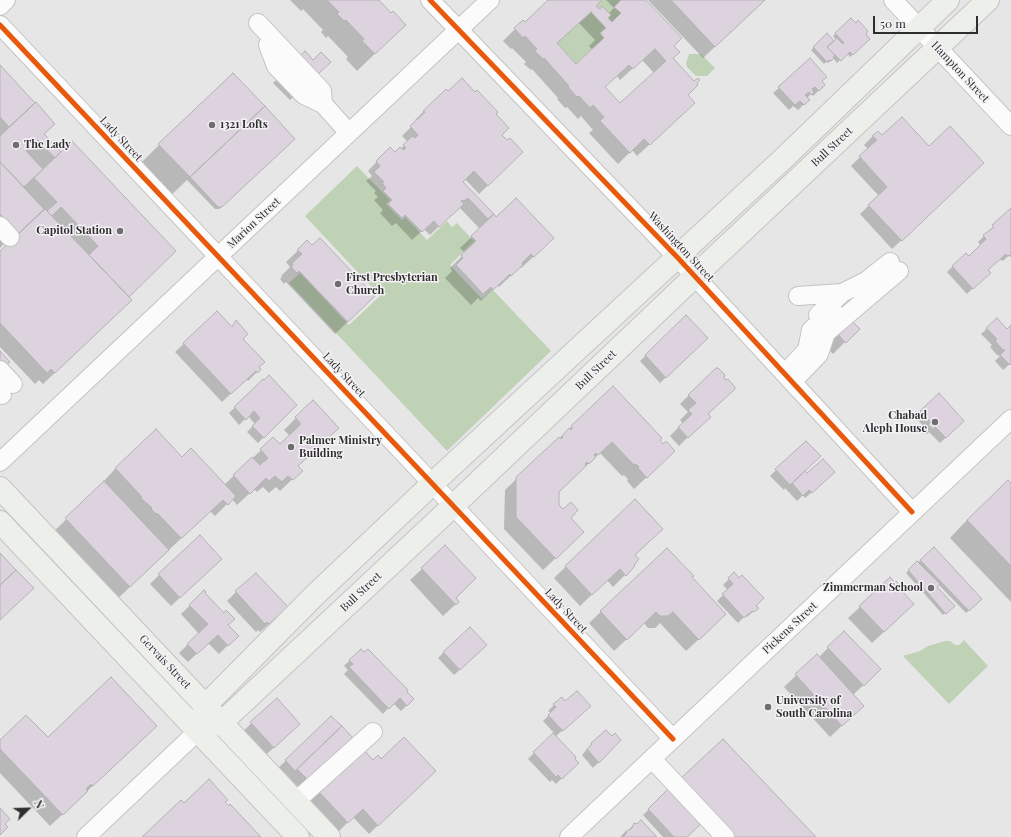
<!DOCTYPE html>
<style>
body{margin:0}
#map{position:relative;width:1011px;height:837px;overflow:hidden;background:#e7e6e7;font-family:"Playfair Display",serif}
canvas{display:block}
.north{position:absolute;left:8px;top:789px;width:40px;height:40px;-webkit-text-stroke:3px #f4f2f5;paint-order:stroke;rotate:67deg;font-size:11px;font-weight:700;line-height:16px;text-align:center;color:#2f2e2f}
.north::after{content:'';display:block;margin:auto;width:14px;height:18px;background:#2f2e2f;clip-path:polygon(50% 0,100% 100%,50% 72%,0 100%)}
.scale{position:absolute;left:873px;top:16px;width:105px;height:18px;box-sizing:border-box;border:2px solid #2f2e2f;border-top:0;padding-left:5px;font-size:12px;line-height:14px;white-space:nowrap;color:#2f2e2f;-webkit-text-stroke:3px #f4f2f5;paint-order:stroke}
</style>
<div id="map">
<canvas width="1011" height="837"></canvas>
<div class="north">N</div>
<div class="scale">50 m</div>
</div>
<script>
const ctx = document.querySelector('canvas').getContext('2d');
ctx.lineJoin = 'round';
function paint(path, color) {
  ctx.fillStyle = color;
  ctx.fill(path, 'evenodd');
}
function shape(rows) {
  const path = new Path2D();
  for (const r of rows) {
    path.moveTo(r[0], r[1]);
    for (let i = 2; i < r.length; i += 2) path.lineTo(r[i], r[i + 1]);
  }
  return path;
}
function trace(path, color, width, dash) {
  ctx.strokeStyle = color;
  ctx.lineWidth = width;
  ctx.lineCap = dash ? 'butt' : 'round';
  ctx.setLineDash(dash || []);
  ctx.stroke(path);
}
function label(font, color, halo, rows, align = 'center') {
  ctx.font = font + ' "Playfair Display",serif';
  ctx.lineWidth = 3;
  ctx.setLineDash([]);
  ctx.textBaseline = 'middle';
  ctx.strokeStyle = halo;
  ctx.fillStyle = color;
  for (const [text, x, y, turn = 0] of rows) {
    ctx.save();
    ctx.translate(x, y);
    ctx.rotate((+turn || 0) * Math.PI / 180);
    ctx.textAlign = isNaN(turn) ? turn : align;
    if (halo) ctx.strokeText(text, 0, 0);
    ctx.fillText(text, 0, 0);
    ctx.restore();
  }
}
paint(shape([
 [602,0,621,0,614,7,621,13,612,22,602,6,600,9,596,6],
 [591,12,606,28,600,33,604,38,576,64,557,43],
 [689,54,701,54,715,68,707,76,696,76,687,67,686,63],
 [357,166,390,200,386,204,402,220,405,217,427,240,447,221,452,227,457,223,474,241,450,265,482,299,492,289,551,351,447,451,289,283,300,273,349,325,380,296,305,216],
 [964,640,988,666,949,704,903,656,920,651,928,646,945,641,950,641,955,645,959,645]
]), '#c0d2b6');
paint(shape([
 [290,0,378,0,387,42,357,71,346,59,348,57,328,36,326,38,321,32,323,30,303,9,301,11],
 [550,0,601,0,595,6,600,10,608,14,614,8,606,0,643,0,673,46,672,58,687,95,682,114,637,156,632,150,618,164,589,133,593,130,581,116,578,119,567,107,565,108,557,99,558,98,532,69,531,70,524,64,526,62,512,48,511,49,503,41,523,21,525,23],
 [579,23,595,40,589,46,593,50,576,65,556,44],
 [642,60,654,73,620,105,604,87,617,76,620,80],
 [648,0,765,0,703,58],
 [851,19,869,39,850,57,847,53,837,63,833,58,828,63,826,62,824,64,811,50,827,35,834,42,836,40,833,36],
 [305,52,318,74,290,100,273,83],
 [0,67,35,104,42,134,59,152,54,158,128,297,119,312,43,384,39,380,35,384,0,347,0,253,10,243,7,240,0,248],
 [820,81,824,85,813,96,811,94,807,98,808,100,798,110,793,106,789,110,773,93,779,88],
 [424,111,495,114,501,135,513,161,479,194,465,179,462,183,496,218,541,250,521,268,520,267,499,287,497,285,481,301,478,298,471,305,445,278,452,271,450,268,465,253,460,248,480,229,459,207,430,235,424,229,412,240,396,223,392,226,380,213,383,210,374,200,378,197,374,193,376,191,366,181,372,176,368,171,390,148,395,154,408,142,402,136,417,121,415,120],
 [873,136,882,137,929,147,974,172,892,249,860,214,879,196,851,166,868,149,864,145],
 [294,139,219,209,215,209,187,180,165,201,135,169,159,145],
 [1011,209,1011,257,1008,256,1003,261,999,259,987,270,989,272,967,294,947,272,953,266,968,257,981,246,978,242],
 [307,242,362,308,335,334,286,282,284,284,280,279,282,277,281,276,290,267,286,262],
 [217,312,231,327,236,322,242,339,260,369,248,381,246,379,222,402,175,352],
 [686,317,707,338,660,383,640,361],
 [996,320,1007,331,1011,327,1011,363,1003,370,995,361,1000,356,997,355,990,347,992,345,981,334],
 [839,327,858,329,833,354,823,343],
 [723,378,707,414,700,425,679,446,670,436,683,423,680,420,688,412,680,404,689,395],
 [263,381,296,405,258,443,247,432,255,424,248,416,239,425,229,413],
 [613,387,659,440,662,463,634,489,627,481,628,479,624,475,622,476,600,453,558,492,558,505,570,518,571,544,543,570,504,529,505,490],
 [938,395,963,421,940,443,929,432,927,434,923,431,926,429,915,417],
 [313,401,297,467,301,471,280,491,276,487,269,493,263,487,257,492,254,489,237,505,232,499,215,516,210,511,112,604,49,536,105,482,104,481,115,469,156,431,182,458,224,485,273,439,280,445,290,436,284,430],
 [776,470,804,471,807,475,828,478,805,498,803,495,797,501,785,488,784,490,770,476],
 [1011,484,1011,602,950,538,967,520],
 [635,500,634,555,633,565,634,566,613,587,607,580,580,606,554,578],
 [934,548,981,599,966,613,938,584,936,587,953,606,943,615,906,573],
 [667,549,691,577,713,626,686,651,660,623,655,628,648,628,644,623,614,651,589,623],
 [212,567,171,606,150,584,159,575],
 [422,569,458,602,443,616,410,580],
 [734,574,757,608,747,617,745,616,738,623,717,601,728,590,723,585],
 [204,592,204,593,227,625,237,636,219,654,208,643,188,662,179,653,199,634,181,614],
 [236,592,278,616,260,632,258,630,256,632,227,601],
 [860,607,901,616,872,643,848,618],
 [844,632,880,669,853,695,851,717,830,737,784,687,817,655,819,657],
 [360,650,413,699,401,711,393,703,383,714,344,674,348,670,344,666],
 [480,651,454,675,438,658,444,652],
 [277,699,287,736,261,759,239,735],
 [565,702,584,711,555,737,577,763,556,784,552,780,550,782,528,759,554,733,543,721,551,713,548,711,554,705],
 [331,717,373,761,381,760,426,779,369,834,353,817,339,831,288,777,283,782,274,772],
 [144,738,50,826,0,773,0,741,48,739],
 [620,740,593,768,582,755,592,743],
 [670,789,686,837,663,837,643,815],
 [635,823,656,837,620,837,625,832,628,831]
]), '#0003');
const building = shape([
 [327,0,379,0,391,13,393,11,406,25,375,54,362,41,364,39,346,20,344,21,337,14,339,12,327,0],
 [548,0,602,0,596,6,600,9,602,6,611,15,608,18,612,22,621,13,614,7,621,0,646,0,682,38,674,46,680,52,673,58,694,81,698,78,700,80,697,83,698,85,688,95,695,103,650,145,644,139,630,153,600,121,604,117,593,105,590,108,579,96,577,97,568,87,569,86,544,58,543,59,535,51,537,49,525,36,523,38,514,28,523,20,525,22,548,0],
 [591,12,606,28,600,33,604,38,576,64,557,43,591,12],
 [655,49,666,61,620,103,605,87,629,65,633,69,655,49],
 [671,0,765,0,715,47,671,0],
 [851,18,856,23,858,20,868,31,866,34,870,39,853,55,850,52,841,61,827,47,837,38,843,44,844,43,835,33,851,18],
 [827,33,834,41,827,47,835,55,833,57,834,58,831,61,829,60,827,62,813,47,827,33],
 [305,51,313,60,321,52,331,62,302,89,284,71,305,51],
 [810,58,827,77,822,81,825,85,819,91,815,87,812,89,814,92,811,95,809,92,805,95,810,100,804,105,800,101,795,105,778,87,810,58],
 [0,65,35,103,9,127,0,117,0,65],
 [233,73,265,106,190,177,158,144,233,73],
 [462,78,475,92,477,90,498,112,496,114,509,128,502,135,507,140,510,138,523,152,488,186,474,171,463,182,494,214,488,219,468,198,464,201,463,200,461,201,464,204,439,227,434,221,422,232,405,215,402,218,388,204,392,200,383,191,386,188,382,183,384,182,374,172,380,166,376,161,390,147,395,152,400,147,403,150,406,148,403,145,412,136,415,138,418,135,410,126,425,112,423,111,446,89,448,91,462,78],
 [36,102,55,124,44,134,61,152,55,158,38,140,26,151,43,169,24,187,0,162,0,136,36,102],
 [265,106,295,139,222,207,218,207,190,177,265,106],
 [902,117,929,146,950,126,984,163,902,241,868,205,887,187,859,156,877,140,872,136,878,131,882,135,902,117],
 [72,141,176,251,129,297,89,255,98,246,61,207,52,216,47,211,57,202,34,178,72,141],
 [0,162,44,209,18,234,0,214,0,162],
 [516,198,554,238,534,257,531,254,522,263,523,265,511,276,510,274,493,290,491,287,483,294,456,265,463,258,461,255,476,241,471,236,494,214,496,217,516,198],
 [1011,208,1011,255,1007,256,1006,254,988,270,991,273,973,289,952,266,966,253,969,256,986,239,983,235,994,227,992,225,1011,208],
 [45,209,132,300,55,373,51,369,47,373,0,323,0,251,45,209],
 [320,238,375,296,348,322,299,271,297,273,291,267,293,265,292,263,302,254,297,250,307,240,312,245,320,238],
 [217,311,232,327,236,320,248,334,243,339,265,362,259,367,261,369,258,373,256,371,231,394,183,343,217,311],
 [686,315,708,338,666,378,645,355,686,315],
 [848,317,860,329,846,343,834,330,848,317],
 [997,318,1007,329,1011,325,1011,364,1010,365,1000,355,1005,350,1003,350,995,341,997,339,986,328,997,318],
 [0,351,10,362,3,368,0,365,0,351],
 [716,368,718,368,725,375,724,378,726,380,728,379,735,387,735,389,708,414,711,417,688,438,678,427,692,414,688,410,696,403,688,395,716,368],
 [269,375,297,405,264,438,252,426,260,418,254,411,246,420,234,407,263,379,264,380,269,375],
 [613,386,662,438,660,440,663,444,666,441,675,451,647,478,638,468,639,467,636,464,634,465,612,442,598,455,596,453,594,455,596,457,589,464,587,462,585,464,586,466,559,492,559,505,563,509,571,502,578,510,571,518,584,532,556,559,516,517,516,477,559,437,561,439,563,437,562,436,569,428,571,430,572,428,571,426,613,386],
 [939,393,964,421,946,438,935,427,933,429,928,425,931,422,920,411,939,393],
 [313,400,339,428,298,466,303,471,293,480,288,476,282,482,275,476,269,481,266,478,250,494,233,475,252,457,260,465,268,458,260,449,273,437,280,444,301,424,295,417,313,400],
 [156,429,182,457,191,448,236,496,228,505,223,500,182,538,181,538,157,513,156,514,151,509,152,508,141,498,142,497,115,468,156,429],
 [806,441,821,456,790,485,775,469,806,441],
 [823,459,835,472,812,493,809,490,803,496,792,483,805,471,807,473,823,459],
 [1008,480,1011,483,1011,566,967,520,1008,480],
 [104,481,169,550,130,587,65,518,104,481],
 [635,499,663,529,635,555,639,559,634,565,635,566,626,576,620,569,592,595,565,566,635,499],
 [200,535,222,559,180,598,158,574,200,535],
 [445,545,476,578,456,598,459,602,456,605,421,568,445,545],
 [934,547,982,599,969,611,920,560,934,547],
 [667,548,694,576,692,577,726,614,699,640,673,612,668,616,660,616,656,612,627,640,600,611,667,548],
 [0,553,16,570,0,585,0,553],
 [917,561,940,584,937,587,955,606,946,614,908,570,917,561],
 [16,570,34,588,0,620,0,585,16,570],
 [734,572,739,578,742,575,764,598,756,606,759,608,754,612,752,611,744,618,722,594,733,584,728,578,734,572],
 [256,573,288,607,269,624,267,622,265,624,235,591,256,573],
 [890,577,895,583,896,581,902,587,900,589,914,604,884,632,859,606,890,577],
 [204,590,206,592,205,593,224,613,226,610,235,619,228,625,239,636,228,646,218,635,197,654,187,644,208,624,189,605,204,590],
 [470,627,487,645,460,670,443,652,470,627],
 [844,631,881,669,864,686,827,647,844,631],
 [361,649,364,652,368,649,408,690,407,692,414,699,407,706,400,698,389,709,349,667,353,664,349,660,361,649],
 [817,654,864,706,842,726,795,674,817,654],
 [111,677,157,726,93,786,91,784,86,789,88,791,63,815,0,749,0,740,26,715,48,737,111,677],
 [577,691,591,706,563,731,548,715,556,707,553,704,562,697,565,701,577,691],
 [277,698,300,724,274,748,250,722,277,698],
 [331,716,342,726,295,771,285,760,331,716],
 [342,726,373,760,378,755,381,759,404,737,436,771,378,826,363,809,348,823,320,793,318,795,305,781,307,779,297,769,342,726],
 [606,730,612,736,615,733,621,740,599,763,587,749,592,744,591,743,606,730],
 [553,733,576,757,575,759,579,763,562,779,558,775,556,777,533,752,553,733],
 [723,739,816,837,735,837,680,779,723,739],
 [209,779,228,800,225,802,229,806,230,804,261,837,142,837,181,800,184,803,209,779],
 [670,787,703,822,687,837,674,837,648,809,670,787],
 [0,808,10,819,5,824,8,827,0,835,0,808],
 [641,820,657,837,623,837,627,833,625,832,632,828,634,823,637,824,641,820]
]);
paint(building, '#dcd3df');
trace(building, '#b3b2b3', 1);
const minor = shape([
 [430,0,678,258,912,512],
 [893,0,1011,126],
 [0,6,6,0],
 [258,23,322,91,323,104,304,95,276,66,268,45],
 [0,25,673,739],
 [316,96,349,133],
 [0,226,10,237],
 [798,296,842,293,866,281,890,262],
 [818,315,842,293],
 [792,366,807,350,811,330,833,311],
 [0,370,13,384],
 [792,382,819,354,826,333,899,271],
 [0,393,2,395],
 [0,462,490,0],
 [652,759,725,837],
 [296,801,373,732],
 [86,837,198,731],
 [569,837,1011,419]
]);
const major = shape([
 [0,488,329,837],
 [0,522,298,837],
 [198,731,222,722,235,710,453,506,695,276,988,0],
 [198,731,206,705,315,595,432,484,784,158,948,0]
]);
trace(minor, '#c4c3c4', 20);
trace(major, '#c5c4c5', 24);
trace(minor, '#fbfbfb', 18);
trace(major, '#ecefea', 22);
trace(shape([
 [430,0,678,258,912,512],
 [0,25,673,739]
]), '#e8590c', 5);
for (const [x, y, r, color] of [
 [212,125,4,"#6f6e6f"],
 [16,145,4,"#6f6e6f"],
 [120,231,4,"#6f6e6f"],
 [338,284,4,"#6f6e6f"],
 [935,422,4,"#6f6e6f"],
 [291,447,4,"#6f6e6f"],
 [931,588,4,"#6f6e6f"],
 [768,707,4,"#6f6e6f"]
]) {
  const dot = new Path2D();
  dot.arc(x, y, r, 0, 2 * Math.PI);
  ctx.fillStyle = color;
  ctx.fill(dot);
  trace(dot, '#f4f2f5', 1.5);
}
label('11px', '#2f2e2f', '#f4f2f5', [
 ["Hampton Street",960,72,47],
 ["Lady Street",121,139,47],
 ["Bull Street",832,147,-43],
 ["Marion Street",254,223,-43],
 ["Washington Street",681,247,47],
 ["Bull Street",596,370,-44],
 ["Lady Street",344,375,47],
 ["Bull Street",361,592,-43],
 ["Lady Street",566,611,47],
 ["Pickens Street",790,628,-43],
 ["Gervais Street",165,662,47]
]);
label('bold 11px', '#2f2e2f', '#f4f2f5', [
 ["1321 Lofts",220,125],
 ["The Lady",24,145],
 ["Capitol Station",112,231,"right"],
 ["First Presbyterian",346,278],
 ["Church",346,291],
 ["Chabad",927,416,"right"],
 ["Aleph House",927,429,"right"],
 ["Palmer Ministry",299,441],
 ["Building",299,454],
 ["Zimmerman School",923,588,"right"],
 ["University of",776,701],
 ["South Carolina",776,714]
], 'left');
</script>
